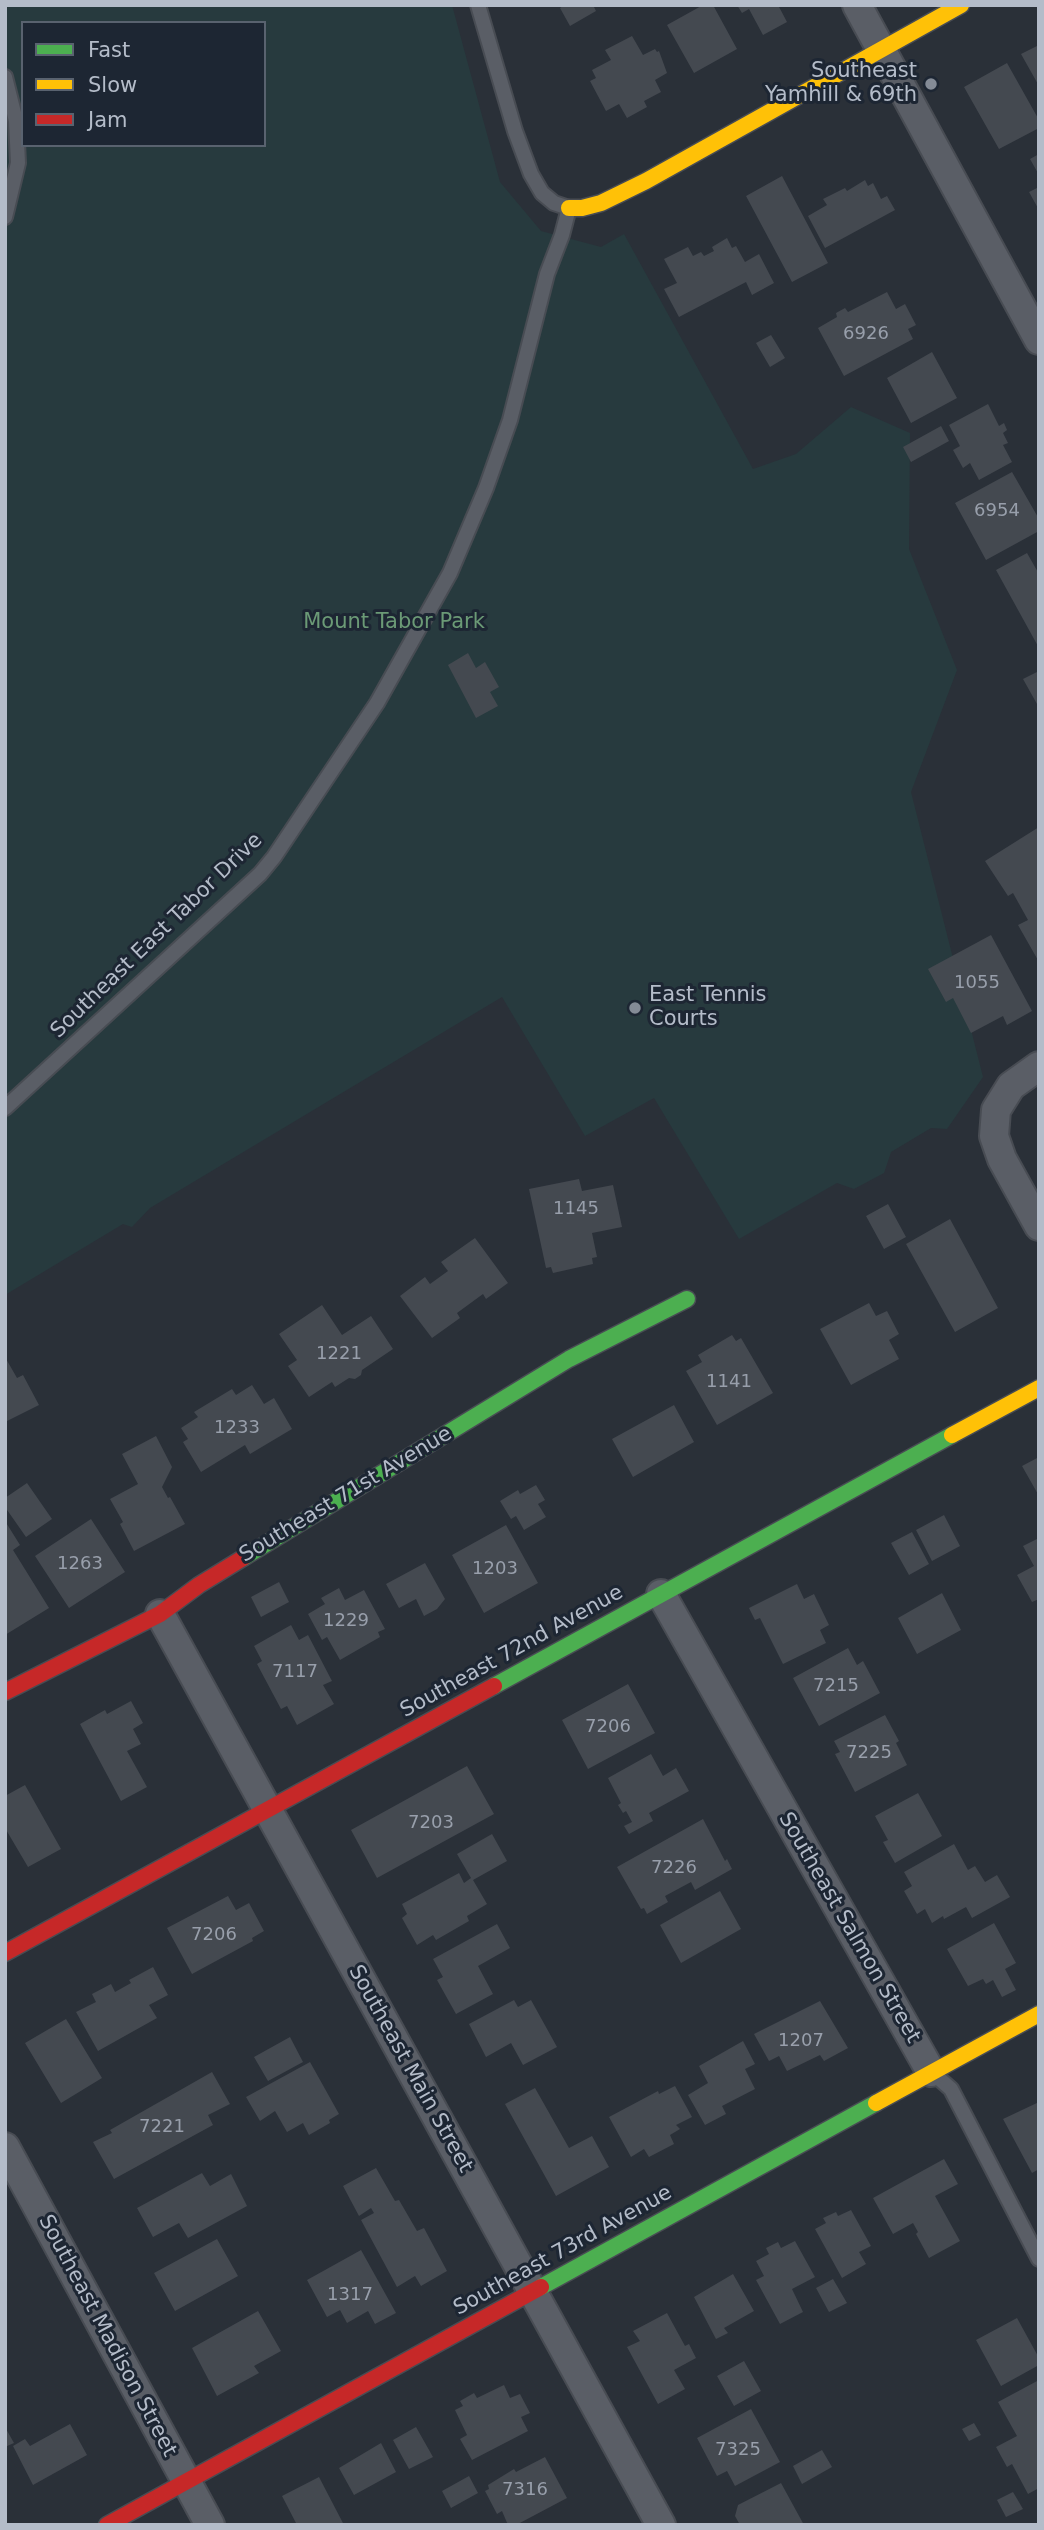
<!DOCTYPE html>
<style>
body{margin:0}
#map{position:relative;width:1044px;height:2530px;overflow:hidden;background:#2a3038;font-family:"DejaVu Sans",sans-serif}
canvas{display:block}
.frame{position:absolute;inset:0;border:7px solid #b4bcc9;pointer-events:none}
.legend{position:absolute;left:21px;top:21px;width:245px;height:126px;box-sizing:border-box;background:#1d2633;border:2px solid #59626f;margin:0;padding:9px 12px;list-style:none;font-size:21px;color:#b4bcc9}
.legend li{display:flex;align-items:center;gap:14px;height:35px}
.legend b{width:35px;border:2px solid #59626f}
</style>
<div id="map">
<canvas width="1044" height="2530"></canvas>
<div class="frame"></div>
<ul class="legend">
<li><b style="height:9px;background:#4caf50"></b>Fast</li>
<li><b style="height:9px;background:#ffc107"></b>Slow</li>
<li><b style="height:9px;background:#c62828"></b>Jam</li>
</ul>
</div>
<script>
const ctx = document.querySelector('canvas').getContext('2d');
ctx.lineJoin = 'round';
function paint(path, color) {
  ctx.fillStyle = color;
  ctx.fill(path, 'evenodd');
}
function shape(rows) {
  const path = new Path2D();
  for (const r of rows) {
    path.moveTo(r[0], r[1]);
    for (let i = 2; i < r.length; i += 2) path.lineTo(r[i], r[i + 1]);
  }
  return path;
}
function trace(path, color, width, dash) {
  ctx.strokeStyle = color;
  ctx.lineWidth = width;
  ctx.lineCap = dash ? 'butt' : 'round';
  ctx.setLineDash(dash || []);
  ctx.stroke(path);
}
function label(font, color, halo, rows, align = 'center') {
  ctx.font = font + ' "DejaVu Sans",sans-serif';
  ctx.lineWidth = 6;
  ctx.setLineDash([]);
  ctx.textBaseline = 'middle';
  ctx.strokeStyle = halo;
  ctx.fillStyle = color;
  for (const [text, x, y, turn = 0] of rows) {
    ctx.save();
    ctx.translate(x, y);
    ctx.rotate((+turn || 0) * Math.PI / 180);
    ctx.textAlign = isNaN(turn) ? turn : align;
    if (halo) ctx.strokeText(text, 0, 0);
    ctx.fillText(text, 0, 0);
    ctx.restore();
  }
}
paint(shape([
 [5,5,452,5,500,182,541,231,601,247,624,234,753,469,796,454,851,407,910,433,909,549,957,670,911,792,983,1077,947,1129,931,1128,891,1152,884,1173,854,1189,837,1183,739,1239,654,1098,585,1136,502,997,150,1208,132,1227,123,1224,5,1295],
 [23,23,264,23,264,145,23,145]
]), '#273a3e');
paint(shape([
 [564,5,593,5,596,11,570,26,560,8],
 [703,5,713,5,737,49,694,73,667,25],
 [737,5,778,5,787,22,763,35,749,9,742,13],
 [632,36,643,55,655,49,657,52,659,51,667,73,655,80,661,92,644,101,647,107,627,118,619,104,606,111,590,81,596,78,592,70,611,60,605,50],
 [1039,45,1039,86,1021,54],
 [1007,63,1039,120,1039,128,999,149,964,87],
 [1039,154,1039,175,1030,159],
 [782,176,828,263,792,282,746,196],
 [865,180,868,186,873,183,881,199,887,196,895,210,825,248,808,216,827,205,823,199,845,188,847,191],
 [1039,187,1039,210,1029,192],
 [727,238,732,248,736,246,745,262,759,254,774,283,752,295,746,282,679,317,664,289,677,283,664,259,688,247,693,256,701,252,704,256,714,251,712,247],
 [887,292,896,309,905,304,916,325,908,329,913,339,844,376,818,328,837,317,836,313,845,308,848,312],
 [771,335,785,358,770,367,756,343],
 [932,352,957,398,911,423,887,378],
 [988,404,999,426,1004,423,1007,430,1003,433,1008,443,1003,445,1012,462,979,480,970,463,963,468,953,450,960,446,949,425],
 [941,426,949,441,911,462,903,447],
 [1012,472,1039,519,1039,531,986,560,955,503],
 [1027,553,1039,574,1039,648,996,570],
 [468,653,476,668,485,662,499,687,490,692,498,706,476,718,448,665],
 [1039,671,1039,703,1037,704,1023,679],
 [1039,827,1039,962,1018,925,1028,920,1013,893,1008,896,985,861],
 [991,935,1032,1011,1007,1025,1003,1016,971,1033,953,998,946,1002,928,969],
 [579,1179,582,1191,613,1185,622,1227,592,1233,597,1257,592,1258,593,1264,553,1273,551,1267,546,1268,529,1189],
 [888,1204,906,1237,884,1249,866,1216],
 [950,1219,998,1308,955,1332,906,1244],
 [475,1238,508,1283,486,1299,483,1294,457,1313,460,1318,432,1338,400,1296,425,1277,430,1284,448,1271,441,1262],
 [869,1303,876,1316,887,1311,899,1334,889,1340,899,1359,851,1385,820,1329],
 [322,1305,342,1335,371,1316,393,1349,362,1370,361,1375,355,1379,349,1378,335,1387,332,1382,309,1397,288,1366,297,1360,279,1334],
 [732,1335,736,1341,741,1338,773,1393,717,1425,686,1371,702,1362,698,1355],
 [5,1357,17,1378,23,1375,39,1405,5,1422],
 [252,1385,264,1404,274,1398,292,1429,250,1454,245,1445,201,1472,183,1442,188,1439,181,1428,198,1417,194,1412,232,1389,236,1395],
 [674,1405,694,1442,633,1477,612,1439],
 [156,1436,172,1467,162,1487,168,1498,170,1497,185,1524,134,1551,120,1524,123,1522,110,1499,138,1484,122,1454],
 [1039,1457,1039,1496,1022,1466],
 [27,1483,52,1519,26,1537,5,1507,5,1498],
 [536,1485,545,1500,538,1504,546,1517,524,1530,516,1516,511,1519,500,1501,518,1490,520,1494],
 [944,1515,960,1546,932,1561,916,1530],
 [91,1519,125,1572,69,1608,35,1556],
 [5,1521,20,1545,13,1550,49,1608,5,1635],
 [506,1525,538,1583,484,1613,452,1555],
 [912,1532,929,1564,909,1575,891,1543],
 [1039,1538,1039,1599,1032,1602,1017,1575,1034,1566,1023,1546],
 [425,1563,445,1599,437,1609,424,1616,416,1599,399,1608,386,1584],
 [279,1582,289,1602,261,1617,251,1597],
 [797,1584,804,1599,814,1594,829,1625,820,1630,826,1643,783,1664,760,1618,755,1620,749,1608],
 [339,1588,345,1600,364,1590,385,1629,378,1632,380,1637,340,1660,327,1637,322,1640,308,1614,325,1604,321,1598],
 [942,1593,961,1630,917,1654,898,1618],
 [291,1625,299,1640,308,1635,332,1681,323,1685,334,1704,297,1725,287,1706,281,1709,257,1664,262,1661,254,1646],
 [848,1648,857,1665,863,1661,880,1693,819,1726,793,1678],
 [628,1684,655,1733,588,1769,562,1720],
 [131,1701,143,1723,133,1729,141,1744,127,1751,147,1787,121,1801,80,1724,105,1710,107,1714],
 [885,1715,899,1741,896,1743,907,1765,855,1792,835,1754,840,1752,834,1741],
 [651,1754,663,1776,676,1768,689,1791,649,1813,653,1821,629,1834,624,1826,632,1822,626,1811,623,1813,618,1805,621,1803,608,1778],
 [467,1766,494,1814,377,1878,351,1830],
 [25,1785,61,1849,28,1867,5,1828,5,1796],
 [918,1793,942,1836,895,1863,883,1842,888,1840,875,1816],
 [703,1819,725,1861,727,1859,732,1869,695,1890,691,1882,665,1896,668,1902,647,1914,644,1908,641,1909,617,1867],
 [492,1834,507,1861,473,1880,487,1904,467,1916,469,1921,436,1940,433,1935,417,1945,402,1918,407,1914,402,1904,459,1873,464,1883,471,1878,457,1854],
 [954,1844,968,1870,975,1866,985,1882,997,1875,1010,1897,972,1918,966,1907,944,1919,943,1916,932,1923,925,1909,917,1914,904,1891,912,1886,904,1872],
 [720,1891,741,1929,681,1963,660,1925],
 [228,1896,236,1910,249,1903,264,1931,252,1938,253,1941,192,1974,167,1928],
 [994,1923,1016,1963,1005,1969,1016,1990,1002,1997,993,1980,986,1984,983,1979,968,1986,947,1949],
 [497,1924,510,1948,478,1966,493,1994,456,2014,437,1980,443,1977,433,1959],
 [153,1967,168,1995,149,2005,157,2018,98,2051,76,2012,96,2002,92,1994,111,1984,115,1992,131,1983,129,1980],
 [514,2000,518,2007,531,2000,557,2047,523,2065,511,2043,486,2057,469,2024],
 [820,2001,848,2048,824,2061,820,2055,787,2071,779,2056,769,2061,754,2034],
 [66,2019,102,2078,61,2103,25,2043],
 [290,2037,303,2062,268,2081,254,2057],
 [743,2041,755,2064,745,2069,755,2089,722,2106,726,2114,705,2125,688,2095,708,2083,699,2066],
 [310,2062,339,2114,329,2120,330,2123,309,2135,303,2123,287,2132,275,2111,260,2121,246,2097],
 [212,2072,230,2104,208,2115,213,2125,114,2179,93,2142,112,2133,110,2130],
 [675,2086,692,2117,676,2125,680,2129,670,2135,674,2144,649,2157,644,2149,631,2157,609,2117,658,2091,659,2094],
 [535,2088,569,2148,592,2136,609,2167,556,2196,505,2104],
 [1039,2102,1039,2169,1032,2173,1003,2119],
 [944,2159,958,2184,935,2196,960,2241,929,2258,916,2234,918,2232,913,2223,893,2234,873,2198],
 [376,2168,395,2201,399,2200,417,2231,424,2228,447,2271,421,2286,415,2276,397,2287,361,2220,374,2213,371,2208,359,2216,343,2186],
 [202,2173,210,2186,231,2174,247,2206,188,2238,179,2223,153,2237,137,2208],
 [851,2210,871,2246,859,2252,866,2264,842,2278,815,2229,826,2223,823,2218,836,2212,838,2216],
 [217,2239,238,2276,175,2311,154,2273],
 [795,2241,815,2277,792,2289,803,2312,780,2324,756,2280,764,2276,756,2261,769,2254,766,2248,778,2242,781,2248],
 [361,2250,396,2313,375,2324,368,2311,347,2323,340,2310,327,2317,307,2280],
 [733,2274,754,2311,724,2328,728,2333,716,2339,694,2297],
 [833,2279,847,2303,829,2312,816,2288],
 [258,2311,281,2351,254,2366,259,2373,217,2396,192,2348],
 [667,2313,685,2346,689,2344,696,2358,674,2370,685,2389,658,2404,627,2347,640,2341,633,2331],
 [1017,2318,1039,2358,1039,2365,1001,2386,976,2340],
 [744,2361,761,2391,734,2406,717,2376],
 [1039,2380,1039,2488,1028,2494,1012,2464,1007,2467,996,2447,1017,2436,998,2402],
 [504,2385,510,2398,520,2394,530,2413,521,2417,528,2431,472,2460,460,2439,467,2435,455,2410,463,2406,460,2401,474,2393,477,2398],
 [751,2409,780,2462,735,2486,727,2471,717,2476,697,2438],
 [974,2423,981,2435,969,2441,962,2429],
 [70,2424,87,2455,33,2485,13,2446,25,2439,30,2446],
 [5,2427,14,2443,5,2447],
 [416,2427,433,2457,409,2469,393,2440],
 [381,2443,396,2472,354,2495,339,2468],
 [822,2450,832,2467,802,2484,793,2466],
 [545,2457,567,2498,516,2525,508,2525,502,2511,497,2514,485,2491,489,2489,488,2485,514,2469,516,2472],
 [469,2476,478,2493,451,2508,442,2491],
 [319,2477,344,2525,297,2525,282,2496],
 [781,2483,804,2525,740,2525,735,2516,738,2505],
 [1013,2492,1023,2509,1006,2517,997,2500]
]), '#444950');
const lane = shape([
 [5,77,16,121,18,163,5,217],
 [5,1108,260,874,274,857,377,703,450,573,486,488,510,420,547,274,562,235,569,208,554,203,542,193,531,174,515,131,478,5],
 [935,2075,951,2089,1039,2259]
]);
const street = shape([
 [857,5,1039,340],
 [1039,1066,1011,1086,996,1110,994,1136,1002,1159,1039,1226],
 [661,1594,931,2072],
 [160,1614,661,2525],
 [5,2147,210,2525]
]);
const fast = shape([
 [243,1558,569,1359,687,1299],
 [494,1686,952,1435],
 [541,2287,876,2103]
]);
const slow = shape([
 [569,208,582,208,601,203,646,181,961,5],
 [952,1435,1039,1388],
 [876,2103,1039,2014]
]);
const jam = shape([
 [5,1692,160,1614,199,1585,243,1558],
 [5,1953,494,1686],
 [107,2525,541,2287]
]);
trace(lane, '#484c53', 18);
trace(street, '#484c53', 32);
trace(fast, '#484c53', 19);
trace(slow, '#484c53', 19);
trace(jam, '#484c53', 19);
trace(lane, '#5a5e66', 14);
trace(street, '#5a5e66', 28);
trace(fast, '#4caf50', 16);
trace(slow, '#ffc107', 16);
trace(jam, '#c62828', 16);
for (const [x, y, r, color] of [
 [931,84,7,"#848b96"],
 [635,1008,7,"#848b96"]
]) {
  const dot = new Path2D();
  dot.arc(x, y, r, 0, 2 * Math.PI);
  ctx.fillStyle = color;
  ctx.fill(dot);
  trace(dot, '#1d2633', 2.5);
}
label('18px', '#989fab', null, [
 ["6926",866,334],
 ["6954",997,511],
 ["1055",977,983],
 ["1145",576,1209],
 ["1221",339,1354],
 ["1141",729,1382],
 ["1233",237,1428],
 ["1263",80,1564],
 ["1203",495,1569],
 ["1229",346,1621],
 ["7117",295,1672],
 ["7215",836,1686],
 ["7206",608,1727],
 ["7225",869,1753],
 ["7203",431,1823],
 ["7226",674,1868],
 ["7206",214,1935],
 ["1207",801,2041],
 ["7221",162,2127],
 ["1317",350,2295],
 ["7325",738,2450],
 ["7316",525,2490]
]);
label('21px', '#b4bcc9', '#1d2633', [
 ["Southeast",917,72],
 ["Yamhill & 69th",917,96],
 ["East Tennis",649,996,"left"],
 ["Courts",649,1020,"left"]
], 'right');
label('21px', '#6b9a76', '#1d2633', [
 ["Mount Tabor Park",394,623]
]);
label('21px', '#b4bcc9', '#1d2633', [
 ["Southeast East Tabor Drive",157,936,-44],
 ["Southeast 71st Avenue",346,1495,-31],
 ["Southeast 72nd Avenue",512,1652,-29],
 ["Southeast Salmon Street",849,1928,60],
 ["Southeast Main Street",410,2069,61],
 ["Southeast 73rd Avenue",563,2251,-29],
 ["Southeast Madison Street",107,2336,62]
]);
</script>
